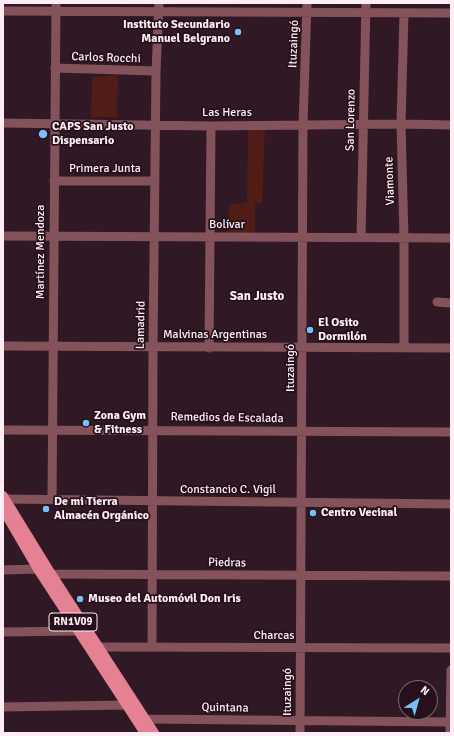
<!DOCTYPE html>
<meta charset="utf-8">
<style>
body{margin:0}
#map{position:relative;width:454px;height:736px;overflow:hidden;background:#301925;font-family:Signika,sans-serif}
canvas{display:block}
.frame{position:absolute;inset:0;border:4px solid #feedf5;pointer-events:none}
.north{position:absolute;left:398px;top:680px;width:40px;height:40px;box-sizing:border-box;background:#26101b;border:1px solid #7c6872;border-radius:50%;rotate:37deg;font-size:11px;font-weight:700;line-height:16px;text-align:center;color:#feedf5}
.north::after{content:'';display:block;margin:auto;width:14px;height:18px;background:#76c0f7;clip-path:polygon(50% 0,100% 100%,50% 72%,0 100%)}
</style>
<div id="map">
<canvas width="454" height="736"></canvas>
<div class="frame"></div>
<div class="north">N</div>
</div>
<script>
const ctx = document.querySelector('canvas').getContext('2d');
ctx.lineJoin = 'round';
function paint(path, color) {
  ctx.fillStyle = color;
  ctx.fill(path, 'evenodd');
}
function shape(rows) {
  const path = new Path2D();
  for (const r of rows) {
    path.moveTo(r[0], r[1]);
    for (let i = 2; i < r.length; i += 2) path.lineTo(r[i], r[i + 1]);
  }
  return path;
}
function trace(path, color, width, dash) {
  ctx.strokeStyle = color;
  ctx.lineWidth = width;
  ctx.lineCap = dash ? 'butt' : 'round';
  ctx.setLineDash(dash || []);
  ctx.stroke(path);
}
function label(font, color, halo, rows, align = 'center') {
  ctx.font = font + ' Signika,sans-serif';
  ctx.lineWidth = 3.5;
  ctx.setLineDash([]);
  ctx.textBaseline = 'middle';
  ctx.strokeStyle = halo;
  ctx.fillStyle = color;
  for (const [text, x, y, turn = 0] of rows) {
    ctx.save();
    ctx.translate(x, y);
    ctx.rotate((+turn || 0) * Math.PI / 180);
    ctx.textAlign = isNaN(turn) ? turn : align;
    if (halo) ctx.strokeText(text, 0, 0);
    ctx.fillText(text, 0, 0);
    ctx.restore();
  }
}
paint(shape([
 [118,75,117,117,91,117,92,77],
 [248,127,265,127,262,203,255,203,255,235,227,236,229,204,247,203]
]), '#4f1d15');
trace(shape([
 [3,11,451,13],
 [55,68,156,71],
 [3,123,211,126,401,124,451,125],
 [54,181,155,181],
 [3,236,451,238],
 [361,238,366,3],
 [437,302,451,303],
 [3,346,451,348],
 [209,348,211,126],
 [404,348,404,238,401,124,404,13],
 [3,430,451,432],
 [5,499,451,504],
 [52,500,56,3],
 [3,570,38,569,51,574,451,576],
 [3,632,78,631],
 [98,647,451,648],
 [152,647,153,347,156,71,159,3],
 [3,707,127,705,131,708],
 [141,716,145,719,451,722],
 [300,733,303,124,307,3],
 [450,733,451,670]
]), '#83525a', 9);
trace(shape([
 [3,496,51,574,154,733],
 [3,509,38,569,145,733]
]), '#e48192', 10);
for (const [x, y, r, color] of [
 [238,32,4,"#76c0f7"],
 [43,134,5,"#76c0f7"],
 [310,330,4,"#76c0f7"],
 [86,423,4,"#76c0f7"],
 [46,509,4,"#76c0f7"],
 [313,513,4,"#76c0f7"],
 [80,599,4,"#76c0f7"]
]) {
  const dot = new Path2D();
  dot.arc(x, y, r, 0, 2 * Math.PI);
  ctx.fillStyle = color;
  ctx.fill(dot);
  trace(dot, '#26101b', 1.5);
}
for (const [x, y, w] of [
 [73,622,48]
]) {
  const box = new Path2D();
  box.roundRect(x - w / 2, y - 9, w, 18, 3);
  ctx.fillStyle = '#26101b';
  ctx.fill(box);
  trace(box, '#feedf5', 1);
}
label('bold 11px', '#feedf5', null, [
 ["RN1V09",73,622]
]);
label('bold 12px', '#feedf5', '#26101b', [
 ["Instituto Secundario",230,25,"right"],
 ["Manuel Belgrano",230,39,"right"],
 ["CAPS San Justo",52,127],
 ["Dispensario",52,141],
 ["El Osito",318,323],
 ["Dormilón",318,337],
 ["Zona Gym",94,416],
 ["& Fitness",94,430],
 ["De mi Tierra",54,502],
 ["Almacén Orgánico",54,516],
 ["Centro Vecinal",321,513],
 ["Museo del Automóvil Don Iris",88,599]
], 'left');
label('12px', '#feedf5', '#26101b', [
 ["Ituzaingó",294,44,-88],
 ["Carlos Rocchi",106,58,2],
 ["Las Heras",227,113],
 ["San Lorenzo",351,120,-89],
 ["Primera Junta",105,169],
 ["Viamonte",390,181,-92],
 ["Bolívar",227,225],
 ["Martínez Mendoza",41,252,-90],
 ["Lamadrid",141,325,-89],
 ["Malvinas Argentinas",215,335],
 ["Ituzaingó",291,368,-90],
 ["Remedios de Escalada",227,418,1],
 ["Constancio C. Vigil",228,490],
 ["Piedras",227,563,1],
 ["Charcas",274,636],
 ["Ituzaingó",288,692,-90],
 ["Quintana",225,708,1]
]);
label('bold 13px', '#feedf5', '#26101b', [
 ["San Justo",257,297]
]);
</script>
